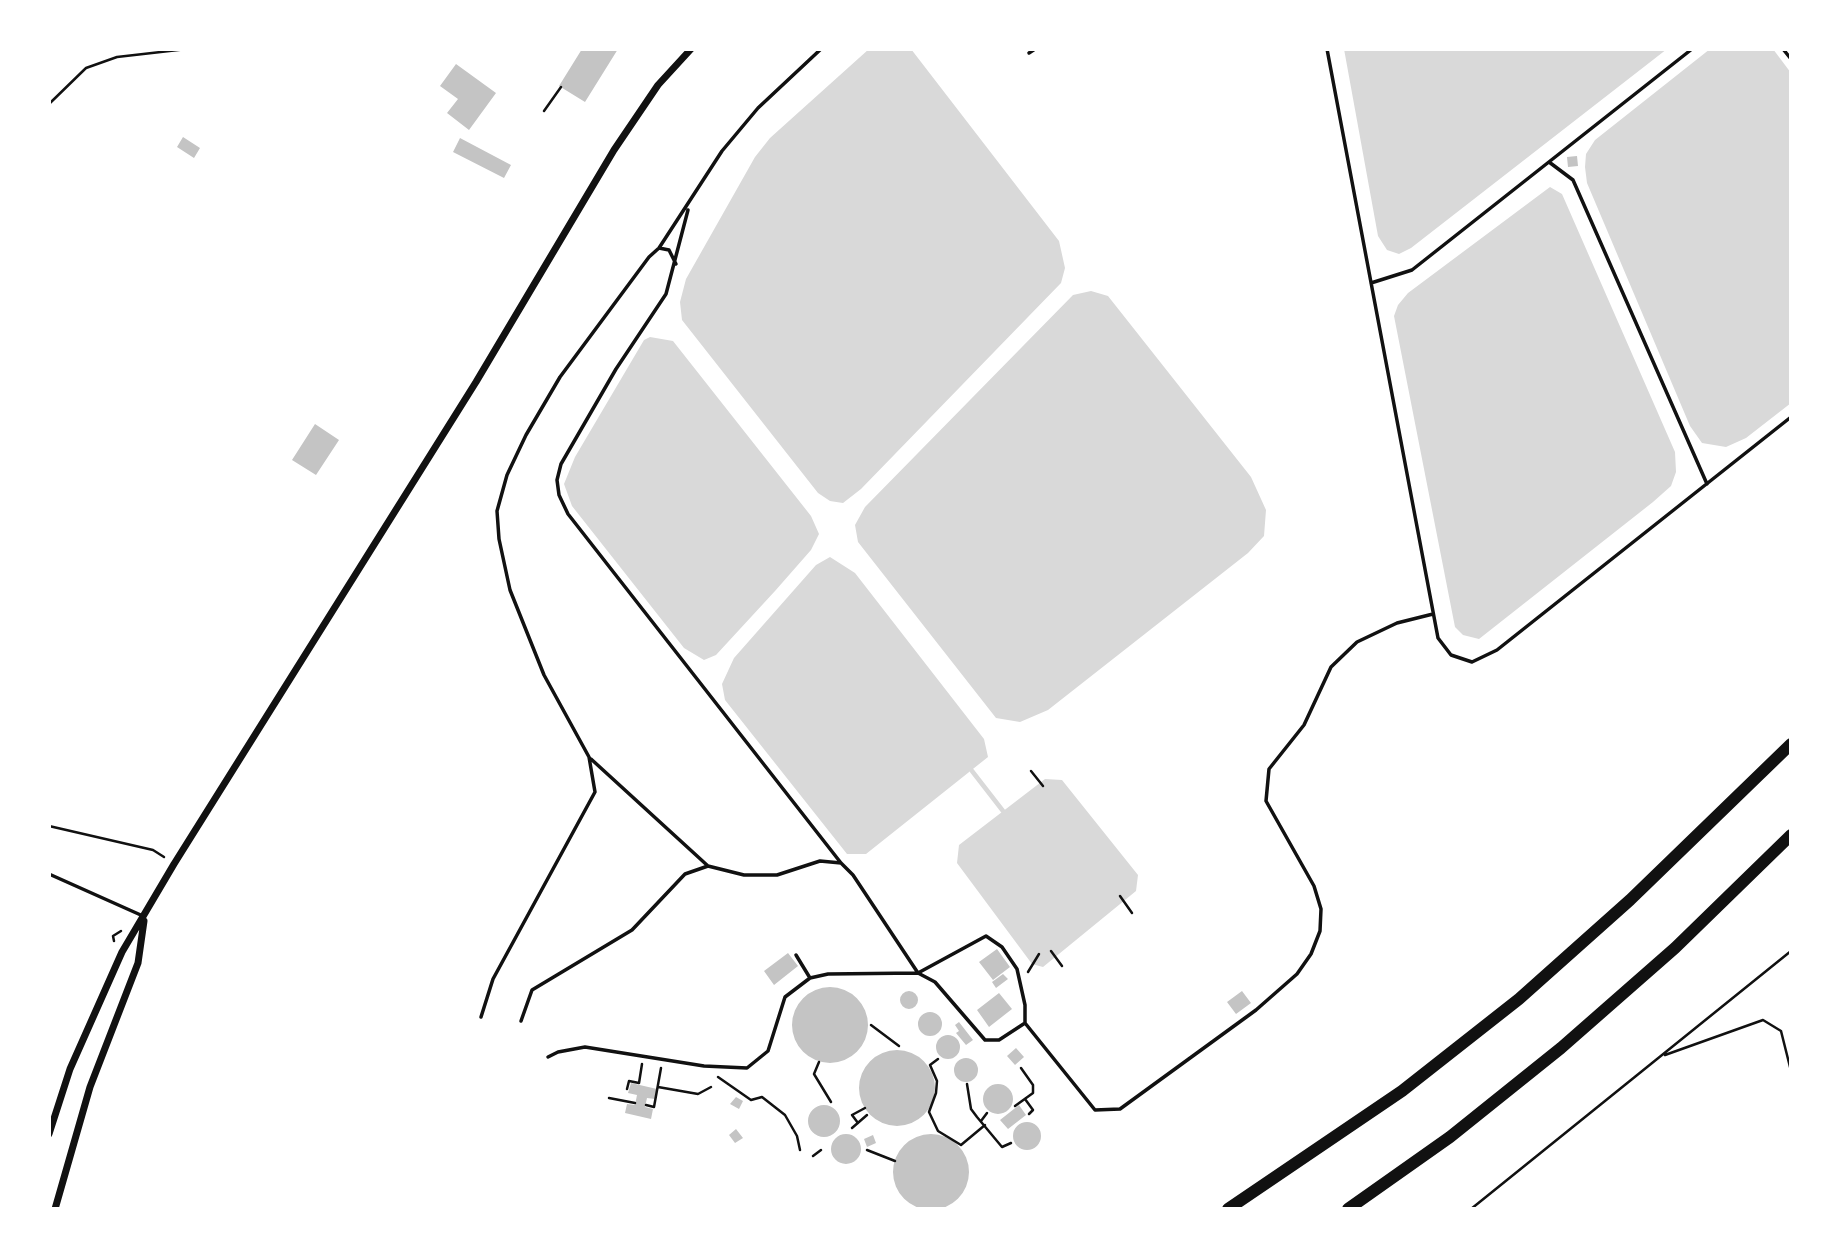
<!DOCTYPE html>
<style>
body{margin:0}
#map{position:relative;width:1840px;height:1258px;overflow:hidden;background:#fff;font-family:Signika,sans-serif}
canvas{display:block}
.frame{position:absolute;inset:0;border:51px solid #fff;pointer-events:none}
</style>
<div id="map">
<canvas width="1840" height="1258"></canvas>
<div class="frame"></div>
</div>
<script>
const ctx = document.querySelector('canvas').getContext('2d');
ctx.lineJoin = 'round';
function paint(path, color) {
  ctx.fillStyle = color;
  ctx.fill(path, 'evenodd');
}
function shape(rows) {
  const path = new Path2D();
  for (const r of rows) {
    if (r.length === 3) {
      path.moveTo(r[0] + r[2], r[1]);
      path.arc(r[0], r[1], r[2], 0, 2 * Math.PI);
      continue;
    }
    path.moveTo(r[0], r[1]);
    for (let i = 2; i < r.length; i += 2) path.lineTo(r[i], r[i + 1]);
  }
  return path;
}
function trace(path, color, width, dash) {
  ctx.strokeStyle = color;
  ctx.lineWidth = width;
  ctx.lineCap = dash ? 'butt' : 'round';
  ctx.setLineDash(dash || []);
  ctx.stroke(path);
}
paint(shape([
 [869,49,911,49,1059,241,1065,268,1061,283,861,489,843,503,830,501,818,493,682,320,680,302,686,279,755,157,770,138],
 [1344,49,1667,49,1411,248,1399,254,1387,250,1378,236],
 [1710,49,1773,49,1791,73,1791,403,1746,438,1726,447,1702,443,1690,426,1587,183,1585,167,1586,154,1595,140],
 [1550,187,1562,194,1675,452,1676,472,1671,486,1653,502,1479,639,1463,635,1455,627,1394,316,1398,305,1408,293],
 [1091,291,1108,296,1251,477,1266,510,1264,536,1248,553,1048,710,1020,722,996,718,858,542,855,525,865,507,1073,295],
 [650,337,673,341,811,516,819,534,811,550,775,591,716,655,704,660,684,648,572,506,564,484,575,457,644,340],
 [830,557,855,573,984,739,988,757,866,854,847,854,725,700,722,684,734,658,816,565],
 [1045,779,1062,780,1138,875,1136,891,1043,967,1032,964,957,863,959,845]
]), '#d9d9d9');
trace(shape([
 [972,771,1003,811]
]), '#d9d9d9', 4.5);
paint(shape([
 [582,49,618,49,585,102,559,86],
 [456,64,496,93,469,130,447,113,458,99,440,86],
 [183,137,200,148,194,158,177,147],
 [460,138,511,165,504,178,453,152],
 [1577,156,1578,166,1568,167,1567,157],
 [315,424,339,440,316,475,292,460],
 [997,949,1010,967,993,980,979,962],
 [788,953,798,966,774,985,764,971],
 [1003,974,1008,979,996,988,992,982],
 [830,1025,38],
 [1242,991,1251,1003,1236,1014,1227,1002],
 [909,1000,9],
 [999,993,1012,1009,989,1027,977,1010],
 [930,1024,12],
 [959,1022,973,1040,966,1045,956,1033,959,1031,955,1025],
 [948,1047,12],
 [1016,1048,1024,1057,1015,1065,1007,1056],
 [897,1088,38],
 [966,1070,12],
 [631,1083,657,1089,655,1099,647,1098,645,1107,653,1109,651,1119,625,1113,627,1104,635,1105,637,1095,628,1093],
 [998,1099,15],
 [736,1097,743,1101,739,1109,730,1104],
 [1019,1105,1026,1115,1008,1129,1000,1120],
 [824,1121,16],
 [1027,1136,14],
 [736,1129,743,1138,735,1143,729,1135],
 [846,1149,15],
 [931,1172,38],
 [873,1135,876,1143,867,1147,864,1139]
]), '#c4c4c4');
trace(shape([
 [49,104,86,68,117,57,187,49],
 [544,111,561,87],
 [1031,771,1043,786],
 [49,826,153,850,164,857],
 [1120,896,1132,913],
 [114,941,113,936,121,931],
 [1051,951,1062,966],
 [1028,972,1039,954],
 [871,1025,899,1046],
 [1665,1055,1763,1020,1781,1031,1791,1071],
 [938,1059,930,1065,937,1081,936,1093,929,1112,938,1131,961,1145,985,1125],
 [819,1062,814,1074,831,1102],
 [718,1077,751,1100,762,1097,785,1115,797,1136,800,1150],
 [967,1084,971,1109,977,1117,1002,1147,1011,1143],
 [658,1087,698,1094,711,1087],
 [627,1089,629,1081,639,1083,642,1064],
 [609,1098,635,1103],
 [1025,1099,1033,1110,1029,1114],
 [646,1105,654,1107,661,1068],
 [1015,1106,1033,1093,1033,1085,1021,1068],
 [981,1121,987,1113],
 [858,1123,852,1115,865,1108],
 [852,1128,867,1115],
 [867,1150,895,1161],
 [813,1156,821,1150],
 [1471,1209,1791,951]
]), '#111', 2.5);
trace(shape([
 [1327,49,1438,638,1451,655,1472,662,1497,650,1791,417],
 [1783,49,1791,59],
 [1029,53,1035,49],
 [1549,162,1573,180,1707,484],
 [688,210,666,294,616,369,561,464,557,480,559,495,568,514,841,863,853,875,918,973],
 [659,248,669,250,676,264],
 [1371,283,1412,270,1692,49],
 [591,759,708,866],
 [49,874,143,916],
 [796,955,810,978],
 [918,973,986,936,1002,947,1017,969,1025,1005,1025,1023],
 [481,1017,493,979,595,792,589,757,544,675,510,590,499,539,497,511,507,475,526,435,560,377,649,257,659,248,722,151,758,108,821,49],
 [521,1021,532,990,632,930,685,874,708,866,744,875,777,875,820,861,841,863],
 [548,1057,558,1052,585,1047,704,1066,747,1068,768,1051,785,997,810,978,828,974,918,973,935,982,985,1040,999,1040,1025,1023,1095,1110,1120,1109,1256,1010,1297,974,1311,954,1320,931,1321,909,1314,886,1266,801,1269,769,1304,725,1331,667,1357,642,1397,623,1433,614]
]), '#111', 3.5);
trace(shape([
 [49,1134,70,1069,122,952,174,864,476,382,614,150,658,85,691,49],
 [55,1209,90,1087,138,963,144,921]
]), '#111', 7);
trace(shape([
 [1228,1209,1402,1091,1519,999,1630,900,1791,744],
 [1348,1209,1450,1137,1561,1048,1675,948,1791,835]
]), '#111', 12);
</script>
